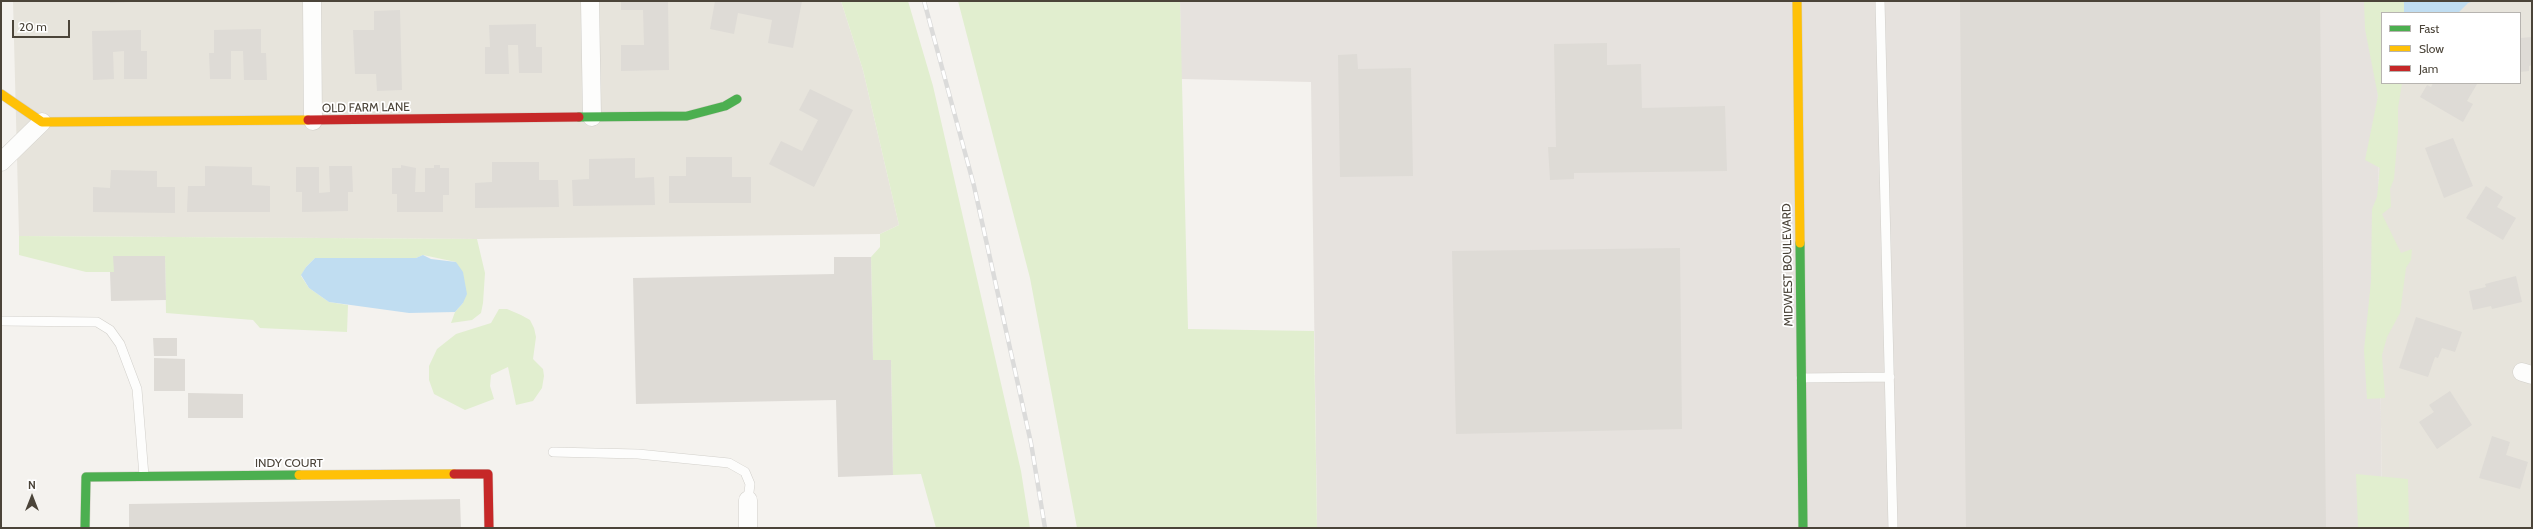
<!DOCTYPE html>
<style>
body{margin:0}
#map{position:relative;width:2533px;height:529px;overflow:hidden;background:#f4f2ee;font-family:Cabin,sans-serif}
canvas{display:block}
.frame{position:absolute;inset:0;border:2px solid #4b4439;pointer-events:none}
.legend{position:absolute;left:2381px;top:12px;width:140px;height:72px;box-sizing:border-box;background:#fff;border:1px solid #b7b4b0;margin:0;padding:5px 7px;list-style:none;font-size:12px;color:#4b4439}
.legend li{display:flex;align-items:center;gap:8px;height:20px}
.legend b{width:20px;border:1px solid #b7b4b0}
.north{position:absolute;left:12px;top:477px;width:40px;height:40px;-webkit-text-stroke:3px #fff;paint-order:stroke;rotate:0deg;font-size:11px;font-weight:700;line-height:16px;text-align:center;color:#4b4439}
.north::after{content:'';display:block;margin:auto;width:14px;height:18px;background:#4b4439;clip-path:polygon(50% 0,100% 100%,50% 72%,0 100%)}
.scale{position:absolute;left:12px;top:20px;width:58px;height:18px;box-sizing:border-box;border:2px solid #4b4439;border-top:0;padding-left:5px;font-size:12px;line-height:14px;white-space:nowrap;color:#4b4439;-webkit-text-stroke:3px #fff;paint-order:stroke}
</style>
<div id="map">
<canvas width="2533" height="529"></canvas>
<div class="frame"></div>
<ul class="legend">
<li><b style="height:5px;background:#4caf50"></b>Fast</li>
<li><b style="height:5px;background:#ffc107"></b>Slow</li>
<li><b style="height:5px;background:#c62828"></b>Jam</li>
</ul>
<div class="north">N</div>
<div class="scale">20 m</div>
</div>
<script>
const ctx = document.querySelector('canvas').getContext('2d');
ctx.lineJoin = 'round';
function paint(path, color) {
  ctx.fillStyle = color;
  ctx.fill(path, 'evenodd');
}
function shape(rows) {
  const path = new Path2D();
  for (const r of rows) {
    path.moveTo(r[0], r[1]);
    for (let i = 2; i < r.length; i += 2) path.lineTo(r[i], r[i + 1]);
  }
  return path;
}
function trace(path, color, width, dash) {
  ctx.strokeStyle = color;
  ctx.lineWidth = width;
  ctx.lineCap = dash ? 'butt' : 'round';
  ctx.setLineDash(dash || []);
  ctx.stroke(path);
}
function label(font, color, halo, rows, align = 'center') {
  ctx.font = font + ' Cabin,sans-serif';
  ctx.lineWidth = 3.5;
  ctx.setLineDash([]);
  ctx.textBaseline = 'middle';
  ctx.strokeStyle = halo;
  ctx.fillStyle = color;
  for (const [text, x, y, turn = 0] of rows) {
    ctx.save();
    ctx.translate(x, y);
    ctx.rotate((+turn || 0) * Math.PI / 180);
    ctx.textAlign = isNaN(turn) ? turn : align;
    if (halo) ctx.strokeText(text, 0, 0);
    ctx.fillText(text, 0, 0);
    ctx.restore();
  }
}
paint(shape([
 [13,1,841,1,863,70,899,225,880,234,477,239,19,236],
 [2377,1,2532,1,2532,528,2382,528],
 [2382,13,2520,13,2520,83,2382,83]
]), '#e7e4dc');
paint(shape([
 [1180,1,2377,1,2382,528,1317,528,1311,82,1181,79]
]), '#e6e2de');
paint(shape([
 [841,1,908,1,933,86,1021,471,1030,528,936,528,921,474,893,475,891,360,873,360,871,257,880,247,880,234,899,225,863,70],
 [958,1,1180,1,1188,329,1314,331,1317,528,1077,528,1030,278],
 [2364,1,2404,1,2404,13,2382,13,2382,83,2402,83,2398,108,2398,132,2394,179,2390,189,2391,207,2382,214,2401,253,2412,249,2411,260,2406,268,2400,313,2387,337,2382,355,2385,398,2367,399,2364,350,2371,281,2372,209,2377,197,2380,168,2365,160,2378,96,2365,29],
 [19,236,477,239,485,273,483,303,481,313,472,320,451,323,455,312,463,303,456,262,423,255,416,258,315,258,306,267,301,276,309,288,329,302,348,305,347,332,260,328,253,320,166,313,165,256,114,256,114,272,86,272,19,255],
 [499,309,507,309,521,315,530,320,534,328,536,337,533,359,543,369,544,376,542,388,533,401,516,405,508,367,491,375,490,386,494,399,465,410,434,394,429,380,429,366,437,349,456,334,491,323],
 [2356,474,2408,479,2409,528,2358,528]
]), '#e1eecf');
paint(shape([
 [2404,1,2474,1,2468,3,2458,13,2404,13],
 [423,255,431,259,456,262,463,272,467,294,463,303,455,312,409,313,329,302,309,288,301,275,306,267,315,258,416,258]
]), '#c0ddf1');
paint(shape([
 [110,1,131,1,131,2,110,3],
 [621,1,668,1,669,70,621,71,621,45,644,45,643,10,621,10],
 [715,1,802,1,793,48,768,43,772,20,738,13,734,34,710,29],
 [1960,1,2320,1,2326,528,1966,528],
 [400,10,402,90,377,91,376,74,355,74,353,30,374,30,374,11],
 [536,24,536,47,542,47,542,73,519,73,518,45,508,45,509,74,485,74,485,47,490,47,489,25],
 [261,29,261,53,266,53,267,80,244,80,243,51,231,51,231,79,210,79,209,53,214,53,214,30],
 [141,30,141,51,147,51,147,79,124,79,124,51,113,52,114,79,93,80,92,31],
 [2532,37,2532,65,2529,66,2529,71,2520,72,2520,38],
 [1607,43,1607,65,1641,64,1642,108,1725,106,1727,171,1574,173,1574,179,1550,180,1548,147,1556,147,1554,44],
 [1357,54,1358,69,1411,68,1413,176,1340,177,1338,55],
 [2433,83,2477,84,2467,101,2473,104,2463,122,2420,97,2427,85,2431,87],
 [810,89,853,110,814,187,769,164,781,141,802,151,818,120,799,110],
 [2453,138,2473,186,2444,198,2425,148],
 [686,157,732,157,732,177,751,177,751,203,669,203,669,176,686,176],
 [635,158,635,178,654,177,655,205,573,206,572,180,589,179,589,159],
 [492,162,539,162,539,180,558,180,559,207,475,208,475,183,492,182],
 [401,165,416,168,415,192,425,192,425,168,434,168,434,165,440,165,440,168,449,168,449,195,443,195,443,212,397,212,397,194,392,194,392,168,401,168],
 [205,166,252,167,252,185,270,186,270,212,187,212,188,186,205,186],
 [329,166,352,166,353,192,348,192,348,211,302,212,302,192,296,192,296,167,319,167,319,193,330,192],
 [111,170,157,171,157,187,175,187,175,213,93,212,93,187,110,188],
 [2486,186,2503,197,2497,207,2516,218,2503,240,2466,218],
 [1680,248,1682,429,1456,434,1452,251],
 [113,256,165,256,166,300,111,301,110,272,114,272],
 [834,257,871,257,873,360,891,360,893,475,838,477,836,400,636,404,633,278,834,274],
 [2516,276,2522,302,2492,309,2491,306,2473,310,2469,291,2486,287,2485,284],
 [2416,317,2462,332,2455,352,2442,348,2438,358,2435,357,2428,377,2399,368],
 [153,338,177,338,177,356,154,356],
 [154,358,185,359,185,391,154,391],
 [2450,391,2472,425,2437,449,2419,422,2434,412,2429,405],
 [188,393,243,394,243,418,188,418],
 [2492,436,2510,442,2506,455,2528,462,2520,489,2479,478],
 [460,499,461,528,129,528,129,504]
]), '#dedbd6');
const lane = shape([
 [1880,1,1893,528],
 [1,321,97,322,110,330,120,344,137,389,144,476],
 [1801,378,1890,377],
 [553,452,638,454,729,463,745,472,750,484,748,500]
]);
const street = shape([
 [312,1,313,121],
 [590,1,592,117],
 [1,162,42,122],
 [2522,372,2532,375],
 [748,500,748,528]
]);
const fast = shape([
 [579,117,687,116,725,106,737,99],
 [1800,243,1803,528],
 [85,528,86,477,299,475]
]);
const slow = shape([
 [1797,1,1800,243],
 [1,94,42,122,308,120],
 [299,475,454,474]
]);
const jam = shape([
 [308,120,579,117],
 [454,474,488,474,489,528]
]);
trace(lane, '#d2d0cb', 10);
trace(street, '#d2d0cb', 19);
trace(fast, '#d3cfc5', 10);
trace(slow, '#d3cfc5', 10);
trace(jam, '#d3cfc5', 10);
trace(lane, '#fdfdfc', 9);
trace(street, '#fdfdfc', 18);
trace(fast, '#4caf50', 9);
trace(slow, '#ffc107', 9);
trace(jam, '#c62828', 9);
const rail = shape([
 [924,1,974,186,1031,443,1045,528]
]);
trace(rail, '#dbdbda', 4.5);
trace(rail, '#fff', 3, [9]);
label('12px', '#4b4439', '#fff', [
 ["OLD FARM LANE",366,108,-1],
 ["MIDWEST BOULEVARD",1788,265,-91],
 ["INDY COURT",289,463]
]);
</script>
